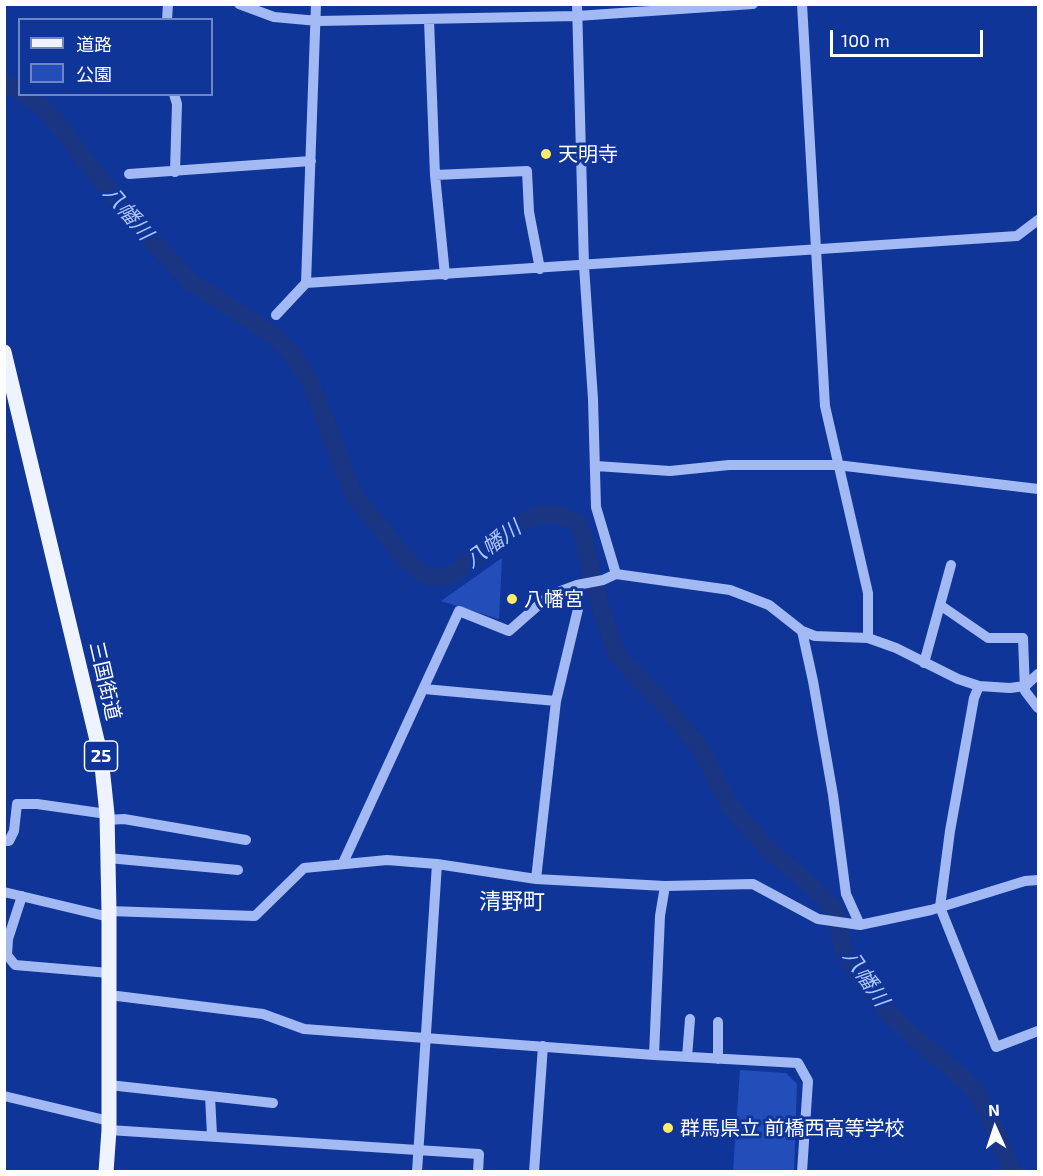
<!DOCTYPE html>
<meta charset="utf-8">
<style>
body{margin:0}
#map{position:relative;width:1043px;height:1176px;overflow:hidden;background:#103599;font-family:"Exo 2","Noto Sans JP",sans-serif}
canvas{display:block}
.frame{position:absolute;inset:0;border:6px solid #fff;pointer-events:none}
.legend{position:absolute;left:18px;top:18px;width:195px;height:78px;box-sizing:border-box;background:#103599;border:2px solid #7086c2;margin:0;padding:8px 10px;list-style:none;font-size:18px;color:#fff}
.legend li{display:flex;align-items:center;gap:12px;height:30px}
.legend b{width:30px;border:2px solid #7086c2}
.north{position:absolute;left:965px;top:1098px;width:60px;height:60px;-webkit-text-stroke:4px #103599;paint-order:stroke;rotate:357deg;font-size:16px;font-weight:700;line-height:24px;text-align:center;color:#fff}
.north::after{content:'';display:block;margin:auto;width:21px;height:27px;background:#fff;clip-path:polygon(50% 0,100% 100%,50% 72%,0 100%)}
.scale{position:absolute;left:830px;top:30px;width:153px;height:27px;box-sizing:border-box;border:3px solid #fff;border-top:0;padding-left:8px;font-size:18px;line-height:21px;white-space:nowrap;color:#fff;-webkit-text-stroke:4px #103599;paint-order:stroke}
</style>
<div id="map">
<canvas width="1043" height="1176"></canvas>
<div class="frame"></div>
<ul class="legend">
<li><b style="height:8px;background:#eff3ff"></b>道路</li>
<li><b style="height:16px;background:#234db8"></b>公園</li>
</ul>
<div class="north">N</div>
<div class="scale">100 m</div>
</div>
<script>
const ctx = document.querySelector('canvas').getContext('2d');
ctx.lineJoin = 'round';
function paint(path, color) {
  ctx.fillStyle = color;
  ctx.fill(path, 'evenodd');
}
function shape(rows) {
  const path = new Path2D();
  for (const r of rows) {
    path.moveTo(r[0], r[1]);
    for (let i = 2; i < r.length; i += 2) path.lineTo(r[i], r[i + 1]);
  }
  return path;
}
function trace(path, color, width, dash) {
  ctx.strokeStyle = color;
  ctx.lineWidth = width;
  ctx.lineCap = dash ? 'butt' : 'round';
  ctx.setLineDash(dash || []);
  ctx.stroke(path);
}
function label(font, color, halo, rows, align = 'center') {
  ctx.font = font + ' "Exo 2","Noto Sans JP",sans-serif';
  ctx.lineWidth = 6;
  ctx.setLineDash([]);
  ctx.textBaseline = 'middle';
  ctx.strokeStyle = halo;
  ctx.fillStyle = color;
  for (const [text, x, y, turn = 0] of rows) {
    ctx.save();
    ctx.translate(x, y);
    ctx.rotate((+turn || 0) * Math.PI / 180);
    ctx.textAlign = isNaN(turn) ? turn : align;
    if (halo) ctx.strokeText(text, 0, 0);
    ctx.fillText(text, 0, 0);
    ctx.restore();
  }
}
paint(shape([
 [502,558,499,619,441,601],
 [740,1070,786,1073,797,1084,794,1171,733,1171]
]), '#234db8');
trace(shape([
 [4,83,20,91],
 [25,94,47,111,131,218,191,282,273,335,293,355,312,385,353,494,403,556,421,573,433,577,450,576,523,521,544,514,558,515,578,523,582,531,595,590,616,654,670,711,701,749,729,805,766,847,815,889,836,912,844,952,863,981,892,1017,971,1086,987,1111,1013,1172]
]), '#1a3582', 18);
trace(shape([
 [239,4,274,17,318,21,577,16,753,4],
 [316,4,306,283,1017,236,1038,220],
 [577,4,584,266,593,399,596,507,616,574],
 [802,4,825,406,868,593,868,638],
 [167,20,168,4],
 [429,20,435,175,445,275],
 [174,94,177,104,175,172],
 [129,174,311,161],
 [435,175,527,171,529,212,540,269],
 [276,315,306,283],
 [596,466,670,471,729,465,837,465,1038,489],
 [940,605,988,638,1023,638,1025,691,1038,708],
 [802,631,813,681,833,795,846,894,860,925],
 [924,663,951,565],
 [979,686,974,698,950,831,940,907,996,1047,1038,1031],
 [424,689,556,701],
 [107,820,124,819,246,840],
 [4,841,9,841,14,831,17,804,37,804,107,814],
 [108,858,238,870],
 [343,863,459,611,509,631,550,595,577,585],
 [536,879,556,701,578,609,577,585,603,580,616,574,730,590,769,605,802,631,815,636,868,638,896,648,958,679,979,686,1010,688,1025,686,1038,674],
 [4,892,109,917],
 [22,896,8,939,7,955,15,965,109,973],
 [109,911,255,916,304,868,387,860,437,864,536,879,665,886,753,884,818,919,860,925,931,910,1025,881,1038,880],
 [109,995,263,1014,304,1029,654,1055,798,1063,808,1081,802,1172],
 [718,1022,718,1059],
 [654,1055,660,916,665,886],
 [687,1057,690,1019],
 [109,1085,273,1103],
 [4,1096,109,1121],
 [210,1096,212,1135],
 [109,1130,479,1154,478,1172],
 [417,1172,437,864],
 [534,1172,543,1046]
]), '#a2b9f4', 10);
trace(shape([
 [4,352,101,757,107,814,109,911,109,1130,106,1172]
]), '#eff3ff', 15);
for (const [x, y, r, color] of [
 [546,154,6,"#ffec65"],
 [512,599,6,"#ffec65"],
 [668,1128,6,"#ffec65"]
]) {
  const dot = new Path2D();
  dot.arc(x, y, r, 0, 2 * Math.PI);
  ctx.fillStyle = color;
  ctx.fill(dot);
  trace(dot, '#103599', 2);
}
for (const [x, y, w] of [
 [101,756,33]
]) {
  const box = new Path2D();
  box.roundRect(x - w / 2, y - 15, w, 30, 4.5);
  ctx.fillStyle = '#103599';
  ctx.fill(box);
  trace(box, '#fff', 1.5);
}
label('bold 18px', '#fff', null, [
 ["25",101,756]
]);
label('20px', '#fff', '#103599', [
 ["天明寺",558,154],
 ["八幡宮",524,599],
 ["群馬県立 前橋西高等学校",680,1128]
], 'left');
label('20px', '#fff', '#103599', [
 ["三国街道",105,681,77]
]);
label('italic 21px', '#aec5fb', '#103599', [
 ["八幡川",128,213,50],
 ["八幡川",493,544,-36],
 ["八幡川",866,978,56]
]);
label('22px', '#fff', '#103599', [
 ["清野町",512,902]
]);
</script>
